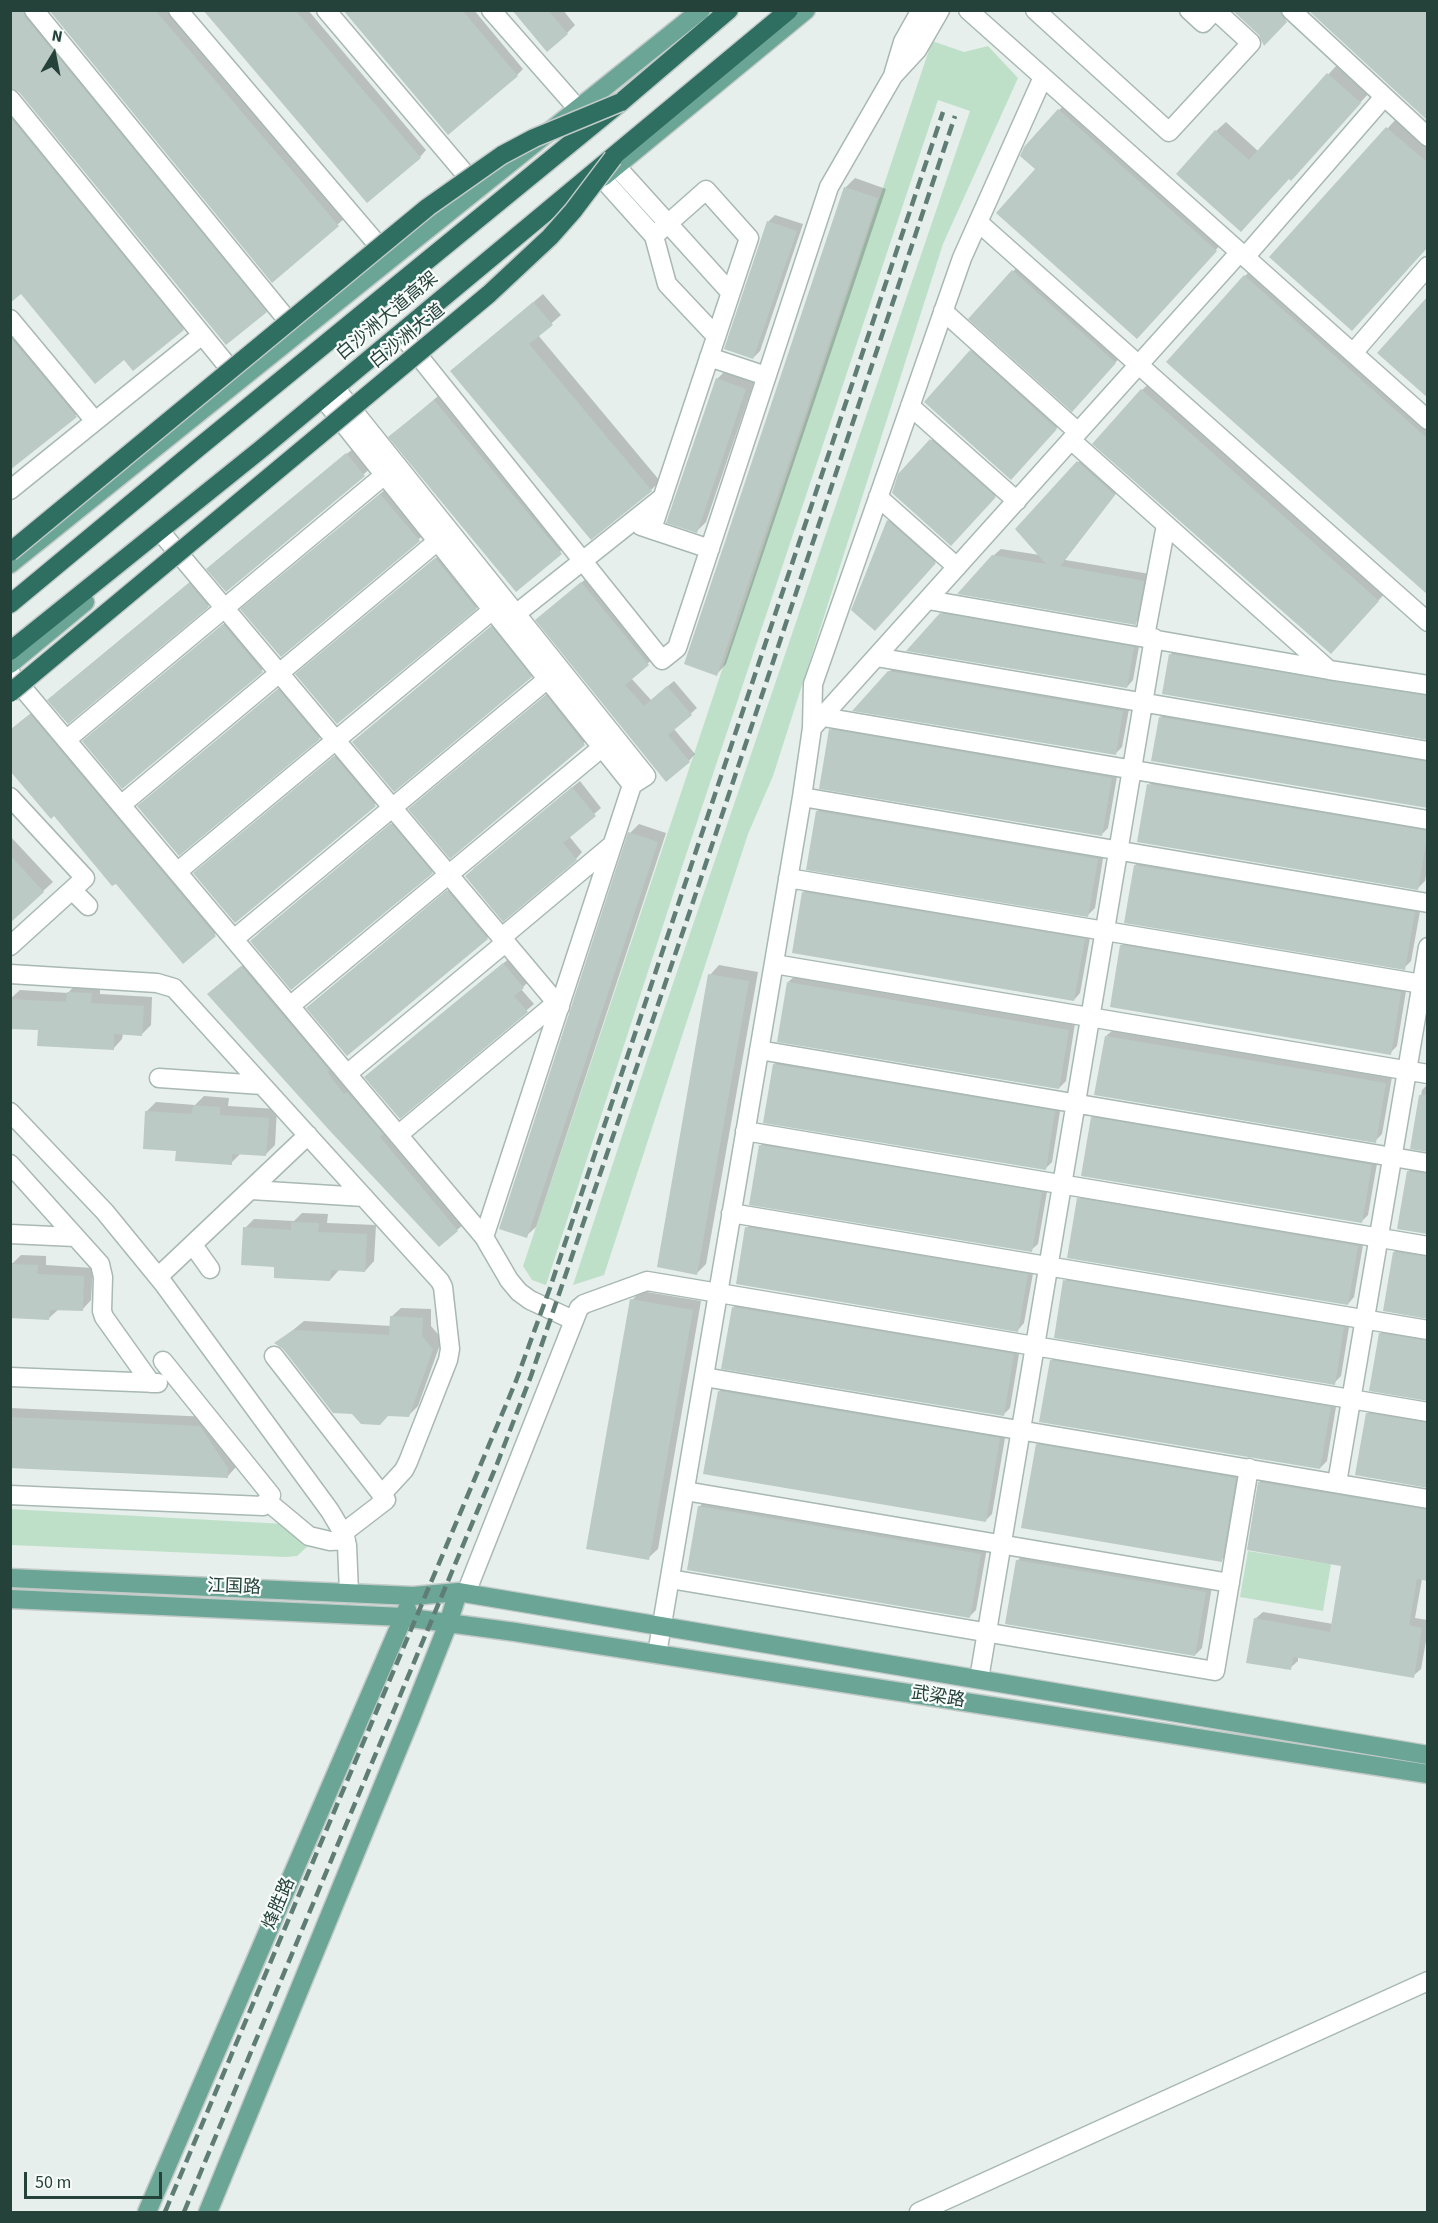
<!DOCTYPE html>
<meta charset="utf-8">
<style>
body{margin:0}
#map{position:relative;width:1438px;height:2223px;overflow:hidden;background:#e6efeb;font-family:"Source Sans 3",sans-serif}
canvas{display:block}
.frame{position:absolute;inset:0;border:12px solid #24423a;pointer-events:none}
.north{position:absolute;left:24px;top:24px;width:60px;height:60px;-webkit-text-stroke:4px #f7fbf9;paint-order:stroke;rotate:10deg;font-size:16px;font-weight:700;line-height:24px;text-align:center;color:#24423a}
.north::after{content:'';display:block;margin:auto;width:21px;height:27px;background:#24423a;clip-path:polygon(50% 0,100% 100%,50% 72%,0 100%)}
.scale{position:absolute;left:24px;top:2172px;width:138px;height:27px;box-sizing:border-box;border:3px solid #24423a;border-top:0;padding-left:8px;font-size:18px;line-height:21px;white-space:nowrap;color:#24423a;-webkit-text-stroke:4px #f7fbf9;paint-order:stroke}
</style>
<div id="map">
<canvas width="1438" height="2223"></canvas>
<div class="frame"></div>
<div class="north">N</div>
<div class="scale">50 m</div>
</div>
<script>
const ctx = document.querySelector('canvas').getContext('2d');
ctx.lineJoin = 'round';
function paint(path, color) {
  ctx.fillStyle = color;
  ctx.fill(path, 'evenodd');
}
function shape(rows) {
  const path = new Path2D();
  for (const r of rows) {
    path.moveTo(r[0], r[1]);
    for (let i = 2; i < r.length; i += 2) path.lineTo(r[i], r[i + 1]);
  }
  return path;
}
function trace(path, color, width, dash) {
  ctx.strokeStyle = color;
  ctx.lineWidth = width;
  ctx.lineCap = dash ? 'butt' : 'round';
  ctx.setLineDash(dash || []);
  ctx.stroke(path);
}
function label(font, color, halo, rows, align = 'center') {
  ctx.font = font + ' "Source Sans 3","Noto Sans SC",sans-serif';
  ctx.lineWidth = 4.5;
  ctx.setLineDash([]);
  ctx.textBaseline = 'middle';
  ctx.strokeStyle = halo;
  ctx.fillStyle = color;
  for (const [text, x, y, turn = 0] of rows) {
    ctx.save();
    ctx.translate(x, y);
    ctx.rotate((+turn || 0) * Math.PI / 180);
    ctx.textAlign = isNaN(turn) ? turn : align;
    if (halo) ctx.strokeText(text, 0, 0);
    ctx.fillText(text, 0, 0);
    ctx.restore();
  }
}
paint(shape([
 [932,41,964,52,988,46,1018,78,943,244,773,776,748,834,604,1275,573,1285,649,1054,970,111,938,100,684,861,546,1285,532,1280,523,1266],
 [10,1509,284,1524,295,1537,309,1545,297,1556,286,1557,11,1545],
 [1248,1551,1331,1564,1323,1611,1240,1597]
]), '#bfe0c8');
paint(shape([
 [10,10,32,10,273,304,266,311,20,91],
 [51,10,167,10,345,218,272,281],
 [205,10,308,10,426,150,420,157],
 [345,10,474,10,523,69,517,75],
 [514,10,563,10,575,25,567,33],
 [1337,65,1369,93,1300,169,1289,177,1241,230,1216,131,1226,122,1258,151],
 [10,102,190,322,183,329,124,358,21,292,10,301],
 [1066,104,1222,243,1144,330,1037,169,1059,110],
 [1397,118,1428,146,1428,246,1271,257],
 [855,178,886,189,726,664,717,674,845,188],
 [775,215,803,224,760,351,753,358,768,222],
 [1020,264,1122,355,1079,403,970,318],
 [1254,267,1428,422,1428,593,1245,276],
 [543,294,561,315,538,335,660,481,651,490,452,371],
 [10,322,83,409,10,468],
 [978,345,1063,421,1017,472,971,351],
 [726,370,755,379,706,522,697,531,717,379],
 [1152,381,1387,591,1340,643,1142,390],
 [444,391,570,543,516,590,390,437],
 [938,433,1001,489,957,537,900,475],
 [354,448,371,468,226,590,215,562],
 [1085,455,1121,487,1065,560,1150,574,1142,616,1135,623,993,556,1001,549,1040,555,1017,529],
 [387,488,426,533,281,655,249,603],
 [895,514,941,555,882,622,853,609,888,521],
 [442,553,482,601,476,608,304,668],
 [196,577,214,599,208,606,56,693],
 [588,577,655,657,631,678,651,700,674,681,697,708,674,729,695,754,689,761,544,614],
 [948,607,1140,641,1133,680,1127,687,941,615],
 [231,618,269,664,123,787,91,735],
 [498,621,537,670,531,676,354,742],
 [1177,647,1428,688,1428,738,1164,693,1171,654],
 [897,664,1130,704,1122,747,1115,754,889,672],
 [285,683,326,731,319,738,146,800],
 [553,689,591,737,450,857,417,802],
 [40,706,224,926,183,962,10,730],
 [1167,710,1428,755,1428,807,1160,717],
 [838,723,1118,771,1108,828,1101,835,831,730],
 [342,750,382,798,236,921,202,867],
 [1156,777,1428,823,1428,865,1425,881,1418,888,1149,784],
 [580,781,601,808,569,836,582,852,576,859,473,869],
 [824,805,1104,852,1095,908,1088,915,817,811],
 [399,818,438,865,432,872,258,934],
 [639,824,666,833,536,1227,526,1236,630,833],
 [10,836,53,882,10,921],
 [1142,858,1421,906,1411,961,1404,968,1135,865],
 [455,885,493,932,486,939,315,1001],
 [810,886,1091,932,1080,993,1074,1000,803,892],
 [1128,939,1407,985,1397,1046,1390,1053,1121,946],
 [511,957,530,980,521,989,534,1004,400,1117,373,1071],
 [249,960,464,1224,457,1230,215,988],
 [719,965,758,972,706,1264,697,1273,710,975],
 [795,976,1075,1023,1066,1081,1059,1088,788,982],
 [77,983,100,984,100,994,152,997,151,1025,141,1035,123,1033,122,1039,113,1049,40,1029,10,999,20,990,68,993],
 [1113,1030,1392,1077,1382,1134,1375,1141,1106,1036],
 [781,1058,1061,1105,1052,1162,1045,1169,774,1064],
 [1428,1084,1428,1151,1412,1147,1422,1090],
 [204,1096,229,1098,228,1106,277,1109,275,1145,266,1154,241,1153,231,1163,177,1150,146,1112,156,1102,195,1105],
 [1099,1111,1378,1158,1368,1215,1361,1222,1092,1118],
 [767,1139,1048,1186,1038,1244,1031,1250,760,1146],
 [1416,1164,1428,1165,1428,1233,1408,1172],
 [1085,1192,1364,1239,1354,1297,1348,1304,1079,1199],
 [302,1213,328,1214,327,1223,376,1225,374,1261,365,1271,340,1269,330,1280,276,1266,245,1228,254,1219,294,1221],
 [754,1221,1034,1268,1024,1323,1018,1330,747,1228],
 [1402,1245,1428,1249,1428,1317,1394,1252],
 [21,1255,46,1256,46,1265,93,1268,91,1300,82,1310,59,1309,49,1318,10,1316,10,1263,13,1263],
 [1072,1274,1350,1321,1341,1376,1334,1383,1065,1281],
 [641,1291,701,1301,658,1549,648,1558,632,1300],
 [740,1301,1020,1348,1010,1408,1003,1415,733,1307],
 [401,1308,431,1309,431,1326,442,1339,418,1406,409,1415,277,1343,304,1321,391,1326,391,1317],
 [1388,1326,1428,1333,1428,1399,1380,1334],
 [1058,1354,1337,1401,1327,1461,1320,1468,1051,1361],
 [726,1385,1006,1432,992,1514,985,1521,719,1391],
 [1375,1406,1428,1415,1428,1486,1367,1414],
 [10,1408,210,1417,237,1459,236,1467,227,1477,10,1467],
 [1044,1438,1242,1472,1228,1554,1221,1560,1037,1445],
 [1267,1475,1428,1502,1428,1580,1422,1579,1415,1618,1428,1620,1428,1630,1421,1669,1413,1676,1298,1657,1298,1661,1290,1668,1255,1619,1263,1612,1333,1624,1343,1565,1259,1482],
 [706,1500,987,1548,976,1610,969,1617,699,1507],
 [1024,1554,1212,1586,1202,1648,1195,1655,1017,1561]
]), '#0003');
paint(shape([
 [10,10,23,10,25,17,267,312,226,345,19,92,10,88],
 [49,10,155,10,339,226,272,283],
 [203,10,295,10,421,158,367,203],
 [343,10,462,10,518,76,448,135],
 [512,10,548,10,568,34,547,52],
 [1232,10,1280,10,1287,22,1264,46,1259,35],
 [1308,10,1428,10,1428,121],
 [1327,73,1361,103,1291,181,1289,179,1241,232,1176,174,1215,130,1249,160],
 [1058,109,1217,251,1137,339,996,213,1035,169,1020,156,1024,147],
 [10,117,184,330,133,371,124,360,95,384,21,294,10,303],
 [1386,127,1428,163,1428,247,1352,331,1269,257],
 [844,187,878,198,717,676,684,664],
 [767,221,797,231,753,359,724,349],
 [1012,270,1116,363,1072,412,968,319],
 [1244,275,1428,439,1428,595,1166,362],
 [1428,296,1428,398,1377,353],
 [533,302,553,325,529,344,652,491,591,540,450,371],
 [10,337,77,417,10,470],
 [970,350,1057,429,1011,480,924,402],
 [716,378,746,389,697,533,666,523],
 [1141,389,1379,601,1331,654,1092,444],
 [434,400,562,554,516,592,388,437],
 [930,439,996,497,951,546,892,493,898,474],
 [346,453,365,476,226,592,206,569],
 [1077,461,1115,495,1060,566,1144,581,1136,625,957,594,992,555,1046,564,1015,529],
 [380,494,420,541,281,657,240,609],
 [887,520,936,563,875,631,851,610],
 [435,558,477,609,337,724,295,674],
 [581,582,649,665,625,685,644,706,667,686,692,715,668,735,690,762,666,782,535,620],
 [189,583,209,607,68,724,47,700],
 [940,613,1134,647,1127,688,906,651],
 [223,624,263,672,122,789,82,741],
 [491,626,532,677,394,792,352,742],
 [1169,654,1428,696,1428,740,1162,694],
 [888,671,1123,711,1116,755,852,711],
 [278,689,320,739,179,856,137,806],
 [546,695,585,745,450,859,408,809],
 [30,714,216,936,183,964,116,884,112,886,54,816,51,819,10,771,10,730],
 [1159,717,1428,762,1428,808,1151,761],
 [829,729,1112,778,1102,836,819,789],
 [334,756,376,806,235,923,193,873],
 [1147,784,1428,831,1418,890,1137,842],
 [572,787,596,816,563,843,577,860,503,922,465,876],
 [816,811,1098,859,1088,917,806,870],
 [391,823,433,873,291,990,250,941],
 [628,832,658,842,527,1238,499,1229],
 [10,855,44,892,10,923],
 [1134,865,1415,912,1405,970,1124,923],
 [447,890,488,939,347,1056,306,1008],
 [802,892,1085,939,1074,1001,792,953],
 [1120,945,1401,992,1391,1055,1110,1007],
 [503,963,524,988,514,996,528,1012,400,1119,364,1077],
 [241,966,329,1070,327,1072,344,1094,347,1092,383,1134,380,1137,458,1231,439,1247,330,1131,207,994],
 [708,974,749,981,697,1275,657,1267],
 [787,982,1069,1030,1059,1089,777,1042],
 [67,992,92,993,91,1003,144,1006,142,1036,114,1034,114,1050,37,1046,38,1030,10,1029,10,999,66,1002],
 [1105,1036,1386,1083,1376,1143,1094,1095],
 [773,1064,1055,1111,1046,1170,763,1123],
 [1419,1095,1428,1095,1428,1152,1410,1149],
 [193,1105,220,1107,220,1115,269,1118,266,1156,232,1154,232,1165,175,1161,176,1151,143,1149,145,1111,192,1114],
 [1091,1117,1372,1165,1362,1223,1081,1176],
 [759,1145,1042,1192,1032,1252,749,1205],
 [1407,1171,1428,1174,1428,1234,1397,1229],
 [1077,1198,1358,1246,1348,1305,1067,1258],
 [291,1222,319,1223,318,1232,367,1234,365,1272,331,1270,330,1281,274,1278,274,1267,241,1265,243,1227,291,1230],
 [745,1227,1028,1274,1018,1332,736,1284],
 [1393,1252,1428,1257,1428,1319,1383,1311],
 [10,1264,38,1265,37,1274,84,1276,83,1311,50,1310,49,1320,10,1318],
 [1063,1280,1344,1327,1335,1385,1054,1338],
 [630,1299,693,1310,649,1560,586,1549],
 [732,1307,1014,1354,1004,1416,721,1369],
 [390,1316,423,1318,422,1336,433,1349,409,1417,388,1416,380,1425,361,1424,352,1414,333,1413,283,1349,274,1343,293,1330,389,1335],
 [1379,1333,1428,1341,1428,1401,1369,1391],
 [1050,1360,1331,1407,1320,1469,1039,1422],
 [718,1391,1000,1438,986,1522,703,1474],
 [1366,1413,1428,1423,1428,1488,1355,1475],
 [10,1417,200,1426,228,1468,228,1478,10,1468],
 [1036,1444,1236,1478,1222,1562,1021,1528],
 [1258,1482,1428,1510,1428,1581,1417,1579,1409,1625,1422,1628,1414,1678,1293,1657,1291,1670,1246,1663,1254,1618,1330,1632,1341,1566,1247,1550],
 [698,1506,981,1554,970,1618,687,1570],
 [1016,1560,1206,1592,1195,1656,1005,1624]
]), '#bbcac4');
const minor = shape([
 [34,10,298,333],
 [178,10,389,258],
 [326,10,478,189],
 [491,10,578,109],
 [968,10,1428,420],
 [1035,10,1169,132,1251,43,1215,10],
 [1189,10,1203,23,1215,10],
 [1291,10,1428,137],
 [894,72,903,42,921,10],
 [10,99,239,380],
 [616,166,730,292],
 [602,178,654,236,667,284,716,336],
 [978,222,1428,622],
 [1245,257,1384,97],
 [943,311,1078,432],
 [10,319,95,421],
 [405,339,662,660,677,648,829,187,893,76,917,50,940,10],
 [1353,353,1428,266],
 [709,357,766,376],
 [327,403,632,785,646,776,339,393],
 [910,406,1017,501],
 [1071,440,1329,670],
 [10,490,202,335],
 [878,497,957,567],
 [641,526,710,549],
 [652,529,749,238,706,190,654,236],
 [164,536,560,1007],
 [928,600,1329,670,1428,685],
 [507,621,663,497],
 [1145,636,1166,525],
 [876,657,1428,751],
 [10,673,484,1237,509,1280,519,1292,530,1300,573,1320],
 [823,717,1428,820],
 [812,728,1240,252],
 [66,740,393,468],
 [10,797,85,878,10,946],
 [802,797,1428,903],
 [121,805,446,534],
 [177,872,501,603],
 [788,878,1428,985],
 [72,890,88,906],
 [501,938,612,845],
 [234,939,556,672],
 [774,964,1428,1074],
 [10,974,157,983,174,988,440,1281,443,1287,450,1349,448,1360,408,1462,404,1470,381,1495],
 [290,1006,611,740],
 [759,1050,1428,1163],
 [347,1074,505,943],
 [159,1078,262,1085],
 [10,1112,105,1212,163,1283,330,1511,343,1533,347,1545,349,1593],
 [745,1131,1428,1246],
 [398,1135,556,1003],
 [10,1164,100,1264,103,1277,102,1311,104,1317,151,1383],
 [251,1190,364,1197],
 [731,1213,1428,1330],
 [10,1234,75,1237],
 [484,1237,632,785],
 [193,1245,210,1269],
 [158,1277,308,1135],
 [274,1356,386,1500,343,1533],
 [10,1377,158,1383],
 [704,1377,1428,1499],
 [1337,1483,1428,947],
 [685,1491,1230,1583],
 [10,1495,263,1506,271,1495,163,1361],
 [267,1501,309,1536,330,1541,346,1540],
 [670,1579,1215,1671,1249,1468],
 [466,1593,579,1308,584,1304,647,1281,1428,1412],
 [657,1654,802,797,812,728,813,684,962,258,1043,77],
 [979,1679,1154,638],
 [919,2212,1428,1981]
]);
const major = shape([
 [603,177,806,10],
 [10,564,701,10],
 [10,664,85,602],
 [10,1578,413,1596,458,1592,1428,1755],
 [10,1599,403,1617,515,1632,1428,1774],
 [147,2212,407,1609],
 [208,2212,412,1715,448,1624,458,1592]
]);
const highway = shape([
 [10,604,198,448,621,102,729,10],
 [10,651,260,450,789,10]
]);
trace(minor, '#a8b8b2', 21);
trace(major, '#c2cac8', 21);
trace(highway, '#c2cac8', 21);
trace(minor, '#fff', 18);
trace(major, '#6aa596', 18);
trace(highway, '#2f6f62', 18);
trace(shape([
 [165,2212,516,1381,550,1288,943,112],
 [184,2212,497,1464,531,1376,690,911,955,116]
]), '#5f7d75', 4.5, [12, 6]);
const highwayBridge = shape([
 [10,552,428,207,502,155,534,138,621,102],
 [10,693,489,294,550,237,573,211,613,158]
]);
trace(highwayBridge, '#c2cac8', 21, []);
trace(highwayBridge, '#2f6f62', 18);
label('18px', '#24423a', '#f7fbf9', [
 ["白沙洲大道高架",388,317,-40],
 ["白沙洲大道",408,337,-39],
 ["江国路",234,1588,2],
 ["武梁路",938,1698,9],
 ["烽胜路",280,1904,-67]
]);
</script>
